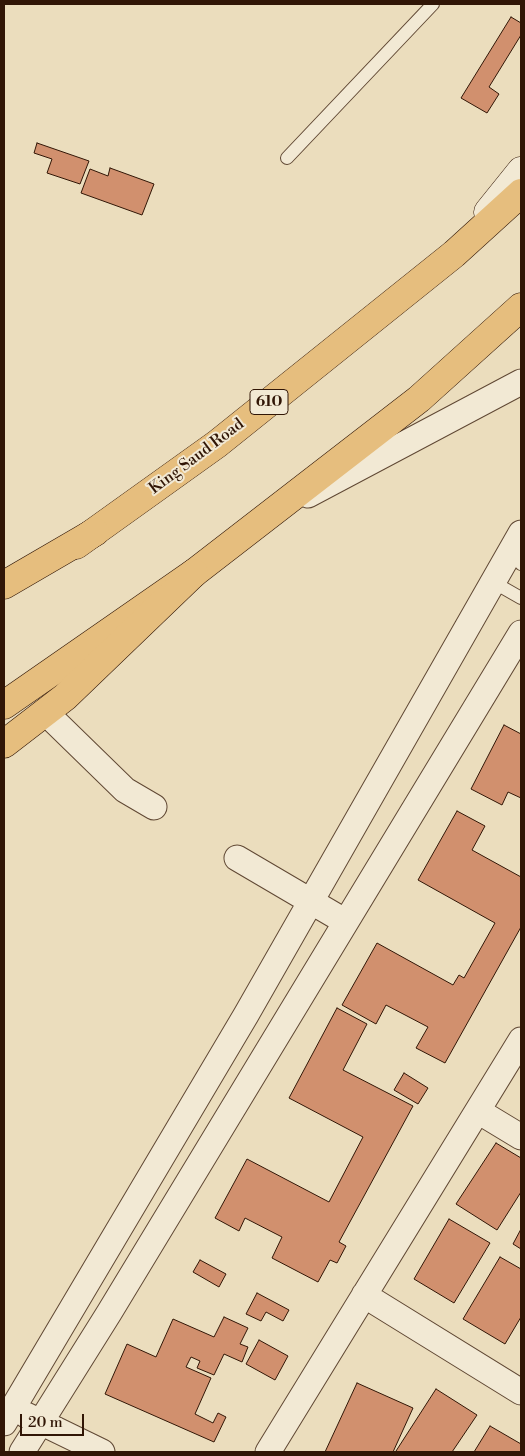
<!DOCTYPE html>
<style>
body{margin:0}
#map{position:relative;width:525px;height:1456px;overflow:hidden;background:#ebddbd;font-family:"Libre Bodoni",serif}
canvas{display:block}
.frame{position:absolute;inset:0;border:5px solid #311606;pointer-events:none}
.scale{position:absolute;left:20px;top:1414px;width:64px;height:22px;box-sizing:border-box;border:2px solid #311606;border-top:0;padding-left:6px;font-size:15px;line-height:18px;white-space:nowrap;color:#311606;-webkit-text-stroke:4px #f2e9d4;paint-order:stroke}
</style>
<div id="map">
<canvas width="525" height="1456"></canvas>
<div class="frame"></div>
<div class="scale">20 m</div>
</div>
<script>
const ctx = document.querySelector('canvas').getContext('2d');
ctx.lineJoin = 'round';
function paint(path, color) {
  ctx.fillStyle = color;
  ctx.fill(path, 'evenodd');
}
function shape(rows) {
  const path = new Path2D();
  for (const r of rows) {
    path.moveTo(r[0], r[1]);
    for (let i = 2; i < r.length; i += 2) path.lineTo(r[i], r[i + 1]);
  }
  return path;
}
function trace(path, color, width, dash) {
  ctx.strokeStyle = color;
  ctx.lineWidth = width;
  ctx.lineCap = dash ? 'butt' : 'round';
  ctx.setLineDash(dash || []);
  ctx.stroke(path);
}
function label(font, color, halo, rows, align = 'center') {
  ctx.font = font + ' "Libre Bodoni",serif';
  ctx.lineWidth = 4;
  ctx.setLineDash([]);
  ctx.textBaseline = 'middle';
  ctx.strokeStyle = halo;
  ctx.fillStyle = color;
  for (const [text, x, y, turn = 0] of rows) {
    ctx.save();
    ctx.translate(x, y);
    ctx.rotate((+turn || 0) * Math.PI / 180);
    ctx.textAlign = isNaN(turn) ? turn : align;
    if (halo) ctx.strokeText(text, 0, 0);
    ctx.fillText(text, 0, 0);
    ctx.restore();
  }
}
const building = shape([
 [511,17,521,23,521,35,489,87,499,94,487,113,461,98,511,17],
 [37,143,89,161,80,184,47,173,52,159,34,153,37,143],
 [110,168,154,184,142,215,81,193,90,169,108,176,110,168],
 [504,725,521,734,521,798,508,792,502,805,471,789,504,725],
 [457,811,485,826,472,850,521,877,521,927,445,1063,416,1048,428,1027,386,1005,376,1024,342,1005,377,943,453,985,459,975,464,978,495,923,418,880,457,811],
 [337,1008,367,1024,343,1070,413,1106,339,1242,346,1246,337,1263,330,1260,318,1282,272,1258,282,1237,245,1218,239,1231,215,1218,247,1159,329,1202,363,1137,289,1098,337,1008],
 [404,1073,428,1088,418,1104,394,1090,404,1073],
 [496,1143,521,1158,521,1192,497,1230,456,1204,496,1143],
 [449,1219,490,1243,454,1303,414,1279,449,1219],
 [521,1229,521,1249,513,1244,521,1229],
 [500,1257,521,1269,521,1317,505,1344,463,1319,500,1257],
 [200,1260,226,1274,219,1287,193,1272,200,1260],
 [257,1293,289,1310,283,1321,266,1312,261,1321,246,1314,257,1293],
 [224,1317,248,1328,240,1344,248,1347,242,1362,224,1354,214,1375,197,1368,200,1361,191,1357,186,1367,211,1378,195,1414,213,1423,218,1413,226,1417,214,1442,105,1394,127,1344,156,1357,173,1319,214,1337,224,1317],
 [259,1340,288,1356,275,1380,246,1364,259,1340],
 [357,1383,413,1408,393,1452,325,1452,357,1383],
 [436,1389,477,1415,452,1452,399,1452,396,1451,436,1389],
 [490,1426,521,1444,521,1452,474,1452,490,1426]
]);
paint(building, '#d1906e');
trace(building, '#311606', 1);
const service = shape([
 [287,158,433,4],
 [514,545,521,564],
 [493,582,521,598]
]);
const minor = shape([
 [308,495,521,382],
 [45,712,125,790,154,807],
 [237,858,346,922],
 [478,1111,521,1137],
 [364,1295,521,1392],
 [26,1415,102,1452],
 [4,1423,246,1015,521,533],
 [22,1452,109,1313,521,633],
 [268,1452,521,1040]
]);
const secondary = shape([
 [488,212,521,171]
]);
const primary = shape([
 [76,545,217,444,454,254,521,193],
 [4,705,194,573,419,399,521,307]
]);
const motorway = shape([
 [4,585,95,532],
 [4,744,65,697,194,573]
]);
trace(service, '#604834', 14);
trace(minor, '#604834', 27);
trace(secondary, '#311606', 29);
trace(primary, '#311606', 29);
trace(motorway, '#311606', 29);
trace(service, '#f2e9d4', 12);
trace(minor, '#f2e9d4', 25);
trace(secondary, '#f2e9d4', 28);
trace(primary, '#e6be7e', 28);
trace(motorway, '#e6be7e', 28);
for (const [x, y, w] of [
 [269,402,38]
]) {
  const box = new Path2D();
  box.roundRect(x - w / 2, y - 12.5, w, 25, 4);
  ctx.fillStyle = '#f2e9d4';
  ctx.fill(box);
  trace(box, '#311606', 1);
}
label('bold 15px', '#311606', null, [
 ["610",269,402]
]);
label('16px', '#311606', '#f2e9d4', [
 ["King Saud Road",197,457,-37]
]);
</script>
